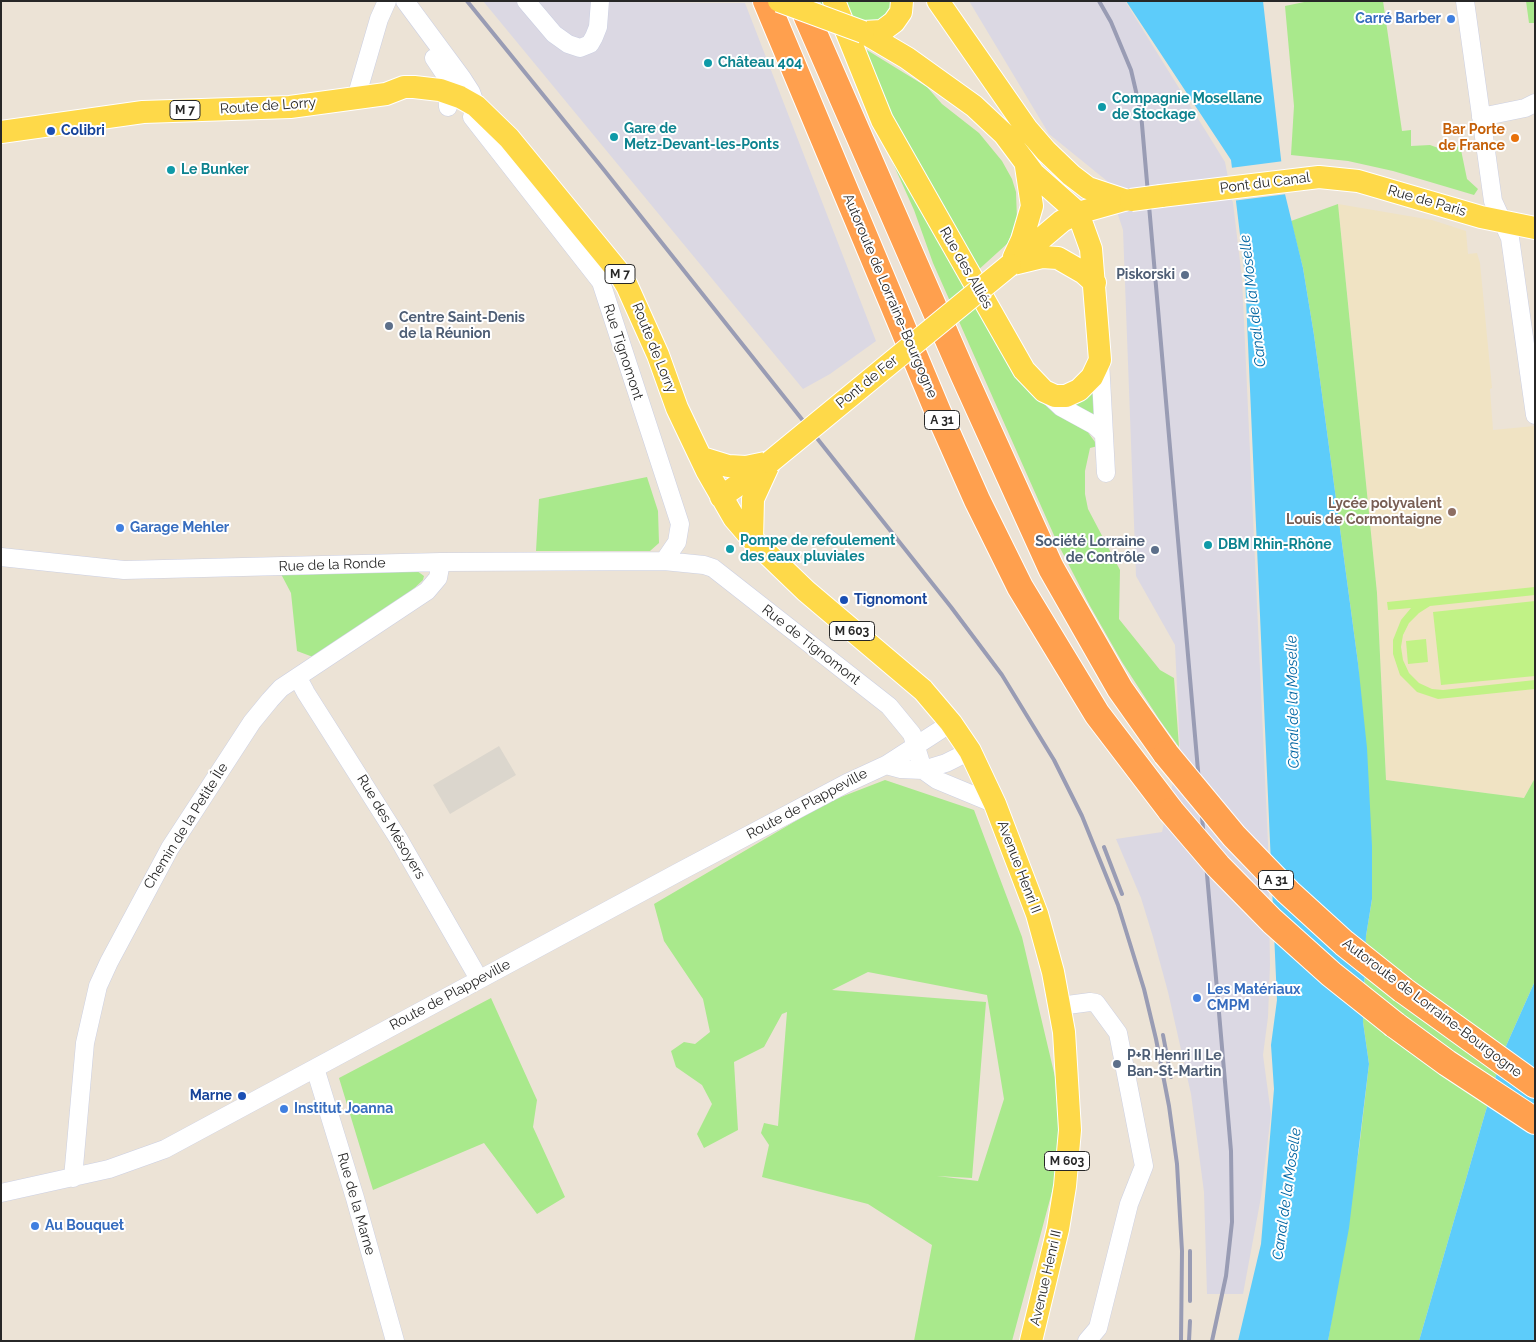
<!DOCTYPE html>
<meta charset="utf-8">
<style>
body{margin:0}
#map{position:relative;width:1536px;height:1342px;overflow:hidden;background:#ece3d6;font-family:Raleway,sans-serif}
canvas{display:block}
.frame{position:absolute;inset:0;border:2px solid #272727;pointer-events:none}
</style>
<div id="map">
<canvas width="1536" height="1342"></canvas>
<div class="frame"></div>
</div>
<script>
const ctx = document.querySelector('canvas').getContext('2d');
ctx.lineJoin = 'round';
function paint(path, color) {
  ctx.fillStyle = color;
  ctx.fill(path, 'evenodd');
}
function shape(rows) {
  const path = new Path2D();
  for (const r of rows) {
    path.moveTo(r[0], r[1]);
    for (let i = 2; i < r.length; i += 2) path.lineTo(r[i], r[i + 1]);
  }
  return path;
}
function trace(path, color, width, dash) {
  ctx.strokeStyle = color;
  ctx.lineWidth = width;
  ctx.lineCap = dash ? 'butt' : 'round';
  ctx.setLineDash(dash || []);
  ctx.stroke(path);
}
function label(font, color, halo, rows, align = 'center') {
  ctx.font = font + ' Raleway,sans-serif';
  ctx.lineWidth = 4;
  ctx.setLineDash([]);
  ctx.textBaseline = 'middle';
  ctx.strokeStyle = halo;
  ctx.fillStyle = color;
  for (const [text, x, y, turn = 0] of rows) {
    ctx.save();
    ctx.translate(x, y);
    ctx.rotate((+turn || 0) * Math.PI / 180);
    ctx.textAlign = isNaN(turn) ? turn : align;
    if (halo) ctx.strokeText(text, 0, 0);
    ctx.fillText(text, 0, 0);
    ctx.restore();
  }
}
paint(shape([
 [483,1,745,3,876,341,830,374,803,389],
 [969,1,1125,1,1225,162,1233,203,1242,278,1268,844,1270,965,1268,1017,1263,1055,1271,1114,1261,1197,1243,1294,1207,1294,1204,1192,1191,1094,1168,992,1153,937,1141,898,1116,839,1162,832,1180,751,1175,645,1136,576,1123,230,1107,181,1049,134]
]), '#dbd8e3');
paint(shape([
 [1338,204,1432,220,1466,231,1468,254,1477,253,1480,263,1492,388,1490,389,1493,430,1535,426,1535,778,1524,798,1386,780,1377,593]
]), '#f0e3c3');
paint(shape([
 [820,1,829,1,1029,390,1084,427,1098,446,1090,448,1085,471,1085,494,1088,509,1120,570,1119,619,1160,670,1174,678,1179,747,1159,719,1122,662,1090,606,1057,542,933,263,914,210],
 [841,1,893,1,889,11,876,22,868,22,845,14],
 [1309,1,1383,1,1402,131,1411,130,1411,146,1430,145,1441,149,1460,145,1467,179,1478,189,1474,195,1393,171,1348,161,1291,155,1294,106,1285,6],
 [1526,1,1535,1,1534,23,1529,23],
 [862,47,927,87,942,104,979,133,1002,161,1012,179,1016,192,1017,219,1008,243,976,272,888,115],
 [1338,204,1377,593,1386,780,1524,798,1535,778,1535,981,1502,1055,1419,1341,1328,1341,1359,1149,1369,1064,1363,1022,1366,936,1372,899,1358,663,1314,335,1303,268,1291,221],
 [1093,389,1095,419,1068,405],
 [647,477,658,511,659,543,650,551,536,551,539,499],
 [417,571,424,576,423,580,407,595,313,657,297,651,291,593,281,574],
 [885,780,974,810,1022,937,1068,1132,1012,1341,914,1341,932,1245,868,1204,762,1177,769,1145,761,1133,764,1123,778,1126,787,1012,782,1014,764,1047,734,1062,738,1130,704,1148,697,1134,712,1104,702,1085,676,1067,671,1051,684,1042,695,1044,710,1032,703,999,664,941,654,904,828,802],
 [868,972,987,995,1004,1099,978,1181,937,1176,972,1178,986,1002,832,990],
 [491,998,537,1100,533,1127,565,1197,537,1214,484,1143,373,1190,339,1078]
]), '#a9e98c');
paint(shape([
 [1535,587,1535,595,1430,606,1419,613,1409,623,1403,635,1401,647,1403,660,1409,673,1419,683,1432,689,1443,690,1535,680,1535,689,1438,699,1417,692,1400,675,1393,654,1393,640,1401,620,1411,608,1388,610,1387,602],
 [1535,601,1535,676,1441,685,1433,612],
 [1426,639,1428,662,1408,664,1406,641]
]), '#c1f286');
paint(shape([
 [499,746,516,775,450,814,433,785]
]), '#dbd6cd');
paint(shape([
 [1126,1,1263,1,1285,194,1303,268,1314,335,1358,663,1367,748,1372,846,1372,899,1366,936,1363,1022,1369,1064,1349,1228,1328,1341,1238,1341,1261,1244,1274,1089,1271,1045,1277,1000,1245,276,1231,160],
 [1535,981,1535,1341,1419,1341,1502,1055]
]), '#5dccfa');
paint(shape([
 [1284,161,1287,194,1232,201,1230,168]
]), '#ece3d6');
const minor = shape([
 [405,1,462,78,471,92,476,106],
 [526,1,554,34,568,44,580,48,590,44,594,37,598,27,600,1],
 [1465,1,1493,201,1510,238,1535,415],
 [434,58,446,76,448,107],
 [356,98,379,19,387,1],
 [472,117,601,282,680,524,677,542,664,561],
 [1481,117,1525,108,1535,103],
 [1100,360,1106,473],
 [1046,393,1061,407,1094,425,1104,434],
 [1,557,124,570,441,562,664,561,704,565,713,568,889,706,912,734,923,770],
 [298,678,306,693,398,838,479,979],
 [886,765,901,769,923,770,946,763,970,751],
 [923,770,937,780,995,804],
 [1060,1006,1090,1002,1096,1003,1118,1033,1144,1166,1129,1204,1098,1328,1087,1341],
 [315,1068,355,1198,395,1341],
 [73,1178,85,1043,98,986,109,962,170,848,252,722,270,700,281,688,427,591,438,578,441,562],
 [1,1193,109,1169,165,1149,679,872,847,783,886,765,951,723]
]);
const major = shape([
 [834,1,882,120,1024,370,1044,391,1055,396,1066,396,1079,390,1092,377,1100,360,1091,249,1078,213,1034,174,1004,134,974,106,907,58,863,32],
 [938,1,1027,129,1046,151,1071,175,1088,188,1124,200],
 [863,32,882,31,894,22,901,12,902,1],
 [1,132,143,112,290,107,386,94,404,87,414,87,440,90,460,97,476,106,509,138,618,271,627,286,658,355,677,408,707,471,734,518,752,539,806,591,923,690,951,723,970,751,995,804,1037,914,1053,972,1064,1032,1070,1130,1065,1186,1058,1229,1031,1341],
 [1161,196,1319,177,1358,181,1481,217,1535,228],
 [1014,257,1022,240,1032,206,1026,166],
 [1013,264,1042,257,1058,258,1084,273,1095,283],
 [1010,265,1062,221,1078,213,1124,200],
 [702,458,728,466,746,467,770,462],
 [721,497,765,466],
 [752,539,753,499,770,462]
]);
const highway = shape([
 [766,1,938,412,977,500,1020,587,1097,714,1171,811],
 [800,1,963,374,1051,568,1120,689,1166,754],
 [1403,990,1535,1085],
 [1395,1025,1447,1063,1535,1121]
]);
trace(minor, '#cbcfe2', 19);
trace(major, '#fff', 24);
trace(highway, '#fff', 28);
trace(minor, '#fff', 18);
trace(major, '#fed949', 22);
trace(highway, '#ffa04e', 26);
trace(shape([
 [467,1,604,170,951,607,1002,675,1054,760,1082,816,1118,905,1144,989,1156,1039,1169,1106,1177,1164,1182,1251,1181,1341],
 [1099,1,1111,22,1131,70,1141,113,1231,1151,1232,1222,1226,1276,1212,1341],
 [1104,847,1122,894],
 [1163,1035,1171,1077],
 [1190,1251,1190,1301],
 [1189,1341,1190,1321]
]), '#999cb4', 4);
const majorBridge = shape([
 [779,1,863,32],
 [1131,200,1161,196],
 [770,462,1010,265]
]);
const highwayBridge = shape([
 [1166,754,1234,836,1288,892,1344,943,1403,990],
 [1171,811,1218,866,1272,921,1331,974,1395,1025]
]);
trace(majorBridge, '#fff', 24, []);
trace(highwayBridge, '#fff', 28, []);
trace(majorBridge, '#fed949', 22);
trace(highwayBridge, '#ffa04e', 26);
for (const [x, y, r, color] of [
 [1451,19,5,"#3f7fe0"],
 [708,63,5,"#0f9aa8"],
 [1102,107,5,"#0f9aa8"],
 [51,131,5,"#1a4fb4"],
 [614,137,5,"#0f9aa8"],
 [1515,138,5,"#e8710a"],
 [171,170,5,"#0f9aa8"],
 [1185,275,5,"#5c6f8a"],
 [389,326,5,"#5c6f8a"],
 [1452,512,5,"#8d6e63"],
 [120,528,5,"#3f7fe0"],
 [1208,545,5,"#0f9aa8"],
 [730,549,5,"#0f9aa8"],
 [1155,550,5,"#5c6f8a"],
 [844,600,5,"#1a4fb4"],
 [1197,998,5,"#3f7fe0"],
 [1117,1064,5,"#5c6f8a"],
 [242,1096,5,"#1a4fb4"],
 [284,1109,5,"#3f7fe0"],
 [35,1226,5,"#3f7fe0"]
]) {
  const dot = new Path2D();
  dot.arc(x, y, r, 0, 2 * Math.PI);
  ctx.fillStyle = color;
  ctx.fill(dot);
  trace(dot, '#fff', 2);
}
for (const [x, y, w] of [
 [185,110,30],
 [620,274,30],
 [942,420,35],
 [852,631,45],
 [1276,880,35],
 [1067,1161,45]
]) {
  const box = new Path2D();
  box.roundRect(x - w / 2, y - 9.5, w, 19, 4);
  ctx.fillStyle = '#fff';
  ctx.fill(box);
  trace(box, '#272727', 1);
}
label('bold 12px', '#272727', null, [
 ["M 7",185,110],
 ["M 7",620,274],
 ["A 31",942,420],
 ["M 603",852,631],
 ["A 31",1276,880],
 ["M 603",1067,1161]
]);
label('bold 14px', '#366cbe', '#fff', [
 ["Carré Barber",1441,19,"right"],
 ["Garage Mehler",130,528],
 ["Les Matériaux",1207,990],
 ["CMPM",1207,1006],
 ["Institut Joanna",294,1109],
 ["Au Bouquet",45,1226]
], 'left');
label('bold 14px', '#0d838f', '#fff', [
 ["Château 404",718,63],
 ["Compagnie Mosellane",1112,99],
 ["de Stockage",1112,115],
 ["Gare de",624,129],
 ["Metz-Devant-les-Ponts",624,145],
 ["Le Bunker",181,170],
 ["Pompe de refoulement",740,541],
 ["des eaux pluviales",740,557],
 ["DBM Rhin-Rhône",1218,545]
], 'left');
label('14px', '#272727', '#fff', [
 ["Route de Lorry",268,106,-4],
 ["Pont du Canal",1265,183,-7],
 ["Rue de Paris",1427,201,16],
 ["Rue des Alliés",966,268,60],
 ["Autoroute de Lorraine-Bourgogne",890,296,67],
 ["Route de Lorry",654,348,68],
 ["Rue Tignomont",623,352,72],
 ["Pont de Fer",867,382,-39],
 ["Rue de la Ronde",332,565,-2],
 ["Rue de Tignomont",811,645,38],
 ["Route de Plappeville",807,804,-28],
 ["Chemin de la Petite Île",186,826,-58],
 ["Rue des Mésoyers",391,827,59],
 ["Avenue Henri II",1019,867,69],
 ["Route de Plappeville",450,995,-28],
 ["Autoroute de Lorraine-Bourgogne",1432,1008,37],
 ["Rue de la Marne",356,1204,74],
 ["Avenue Henri II",1046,1278,-77]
]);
label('bold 14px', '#c56008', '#fff', [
 ["Bar Porte",1505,130],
 ["de France",1505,146]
], 'right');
label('bold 14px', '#164399', '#fff', [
 ["Colibri",61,131],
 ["Tignomont",854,600],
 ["Marne",232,1096,"right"]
], 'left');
label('bold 14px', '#4e5e75', '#fff', [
 ["Piskorski",1175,275],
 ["Centre Saint-Denis",399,318,"left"],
 ["de la Réunion",399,334,"left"],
 ["Société Lorraine",1145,542],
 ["de Contrôle",1145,558],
 ["P+R Henri II Le",1127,1056,"left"],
 ["Ban-St-Martin",1127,1072,"left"]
], 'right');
label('bold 14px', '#785e54', '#fff', [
 ["Lycée polyvalent",1442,504],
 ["Louis de Cormontaigne",1442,520]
], 'right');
label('italic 15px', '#0065a2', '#fff', [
 ["Canal de la Moselle",1253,301,-97],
 ["Canal de la Moselle",1293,702,-91],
 ["Canal de la Moselle",1287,1194,-82]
]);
</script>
